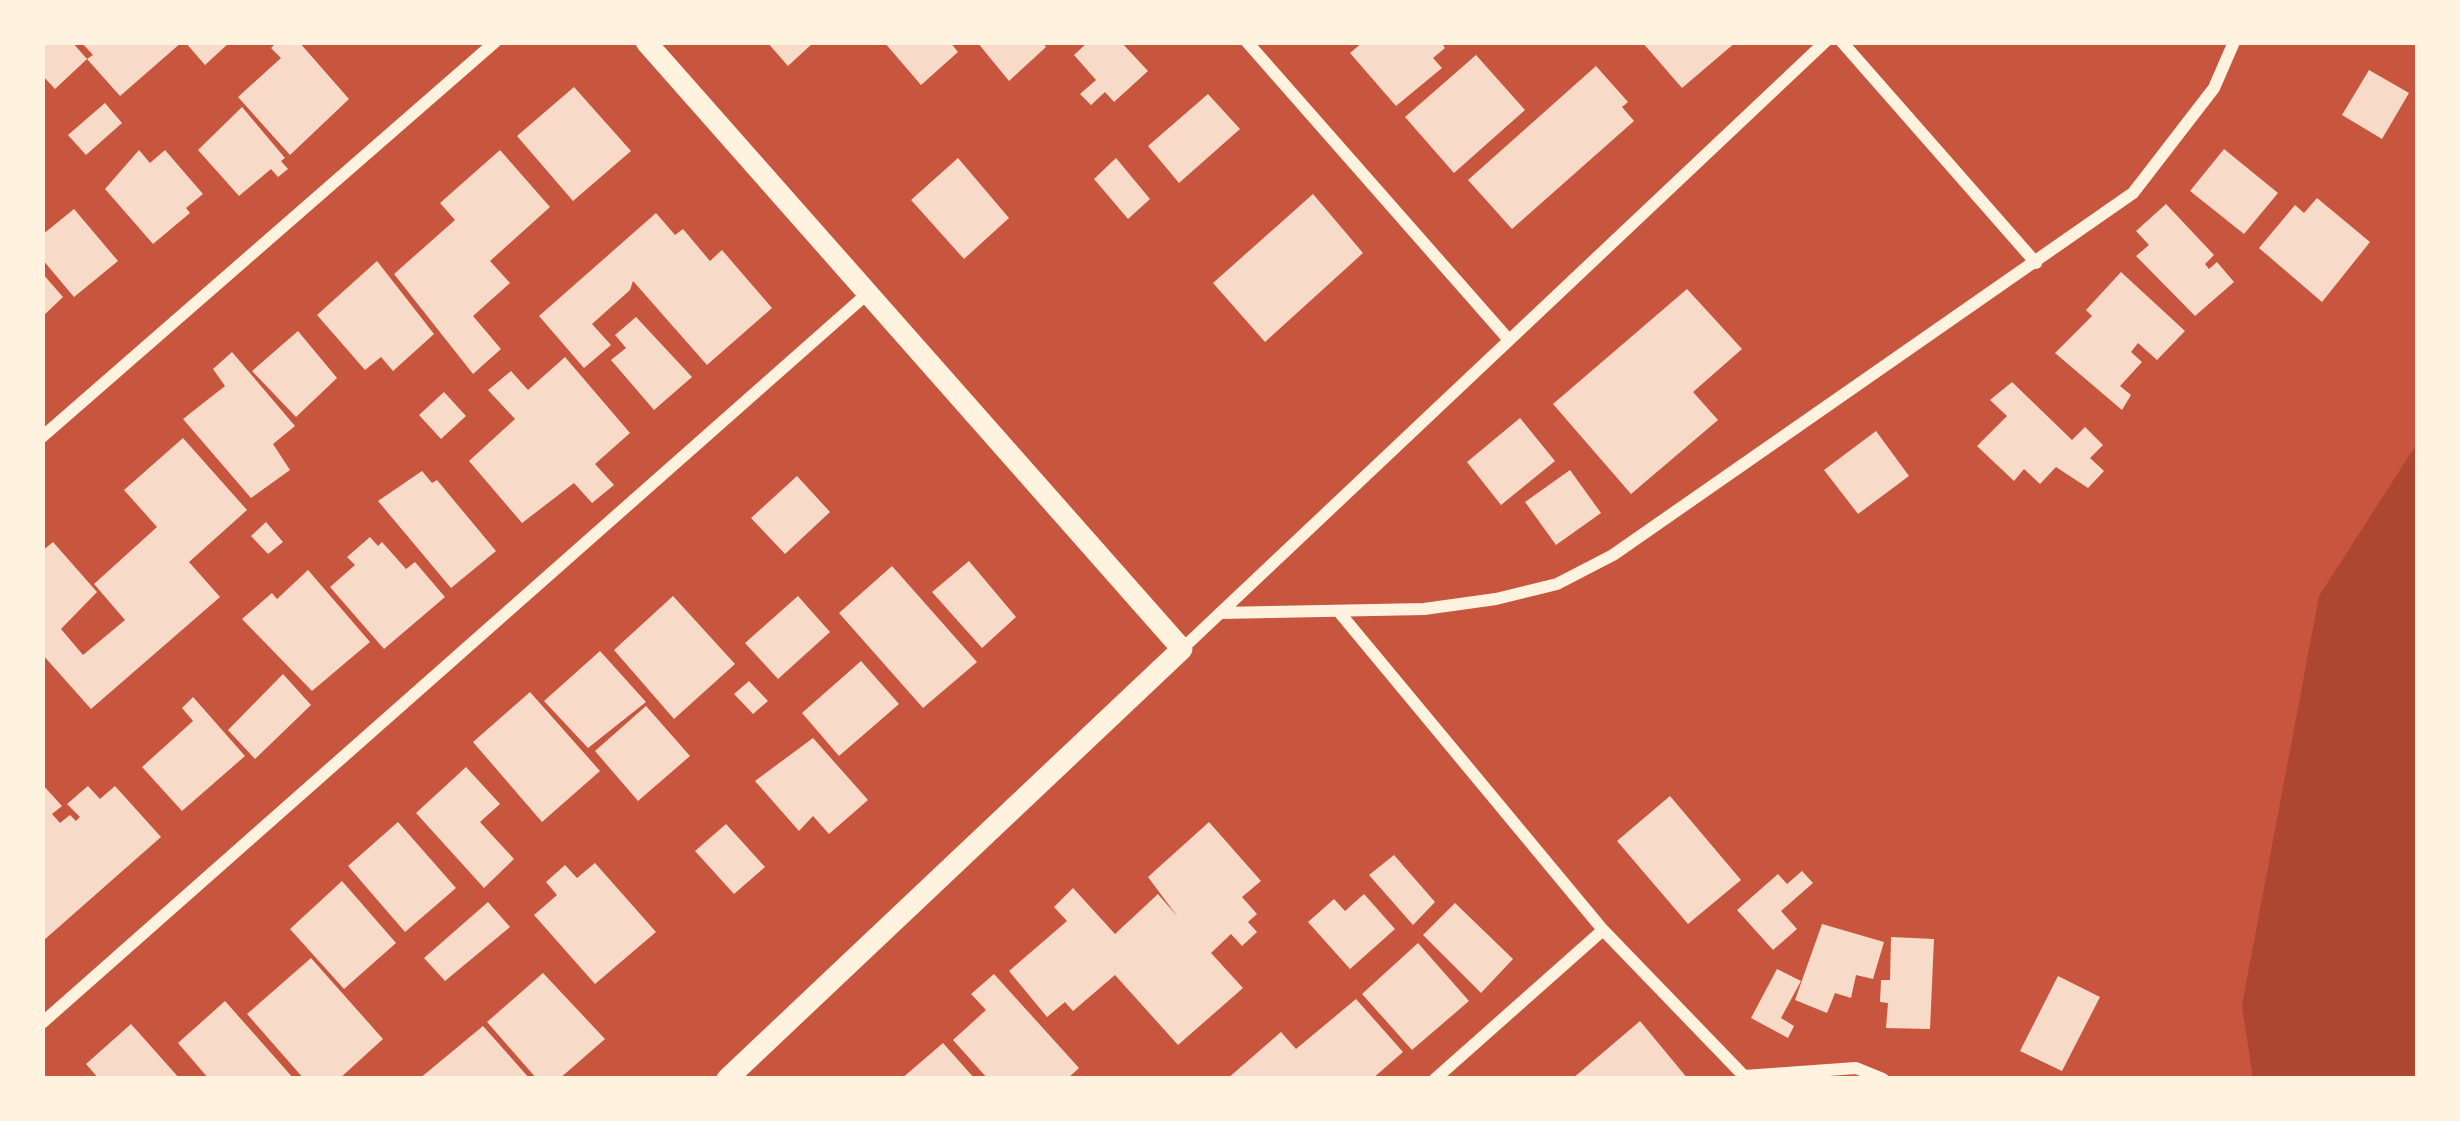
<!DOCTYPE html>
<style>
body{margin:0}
#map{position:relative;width:2460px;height:1121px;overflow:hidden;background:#c8553d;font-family:"Source Sans 3",sans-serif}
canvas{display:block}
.frame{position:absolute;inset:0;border:45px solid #fff3e0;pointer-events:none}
</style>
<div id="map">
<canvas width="2460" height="1121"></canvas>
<div class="frame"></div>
</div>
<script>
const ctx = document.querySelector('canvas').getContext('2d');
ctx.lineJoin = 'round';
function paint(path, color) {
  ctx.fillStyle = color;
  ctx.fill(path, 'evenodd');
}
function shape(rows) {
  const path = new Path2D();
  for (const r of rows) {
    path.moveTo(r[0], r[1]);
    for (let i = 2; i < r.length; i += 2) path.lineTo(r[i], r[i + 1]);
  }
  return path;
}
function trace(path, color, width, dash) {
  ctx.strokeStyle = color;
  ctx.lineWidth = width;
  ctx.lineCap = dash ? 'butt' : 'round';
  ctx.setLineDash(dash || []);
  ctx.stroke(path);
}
paint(shape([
 [2418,442,2418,1079,2253,1079,2242,1005,2319,596]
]), '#ae4732');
paint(shape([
 [42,42,72,42,87,59,55,89,42,75],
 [81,42,182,42,120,96,87,59,93,55],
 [185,42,230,42,205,65],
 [277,42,299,42,349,99,290,155,238,97,281,58,271,48],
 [767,42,814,42,788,66],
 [884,42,950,42,958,52,921,85],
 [977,42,1042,42,1046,47,1009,81],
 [1088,42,1121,42,1148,71,1114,102,1105,92,1091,105,1080,94,1096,80,1074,55],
 [1363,42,1441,42,1445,48,1433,58,1442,68,1396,106,1350,53],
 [1642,42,1736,42,1682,88],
 [1476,55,1525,110,1454,173,1405,117],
 [1596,66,1628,102,1622,107,1634,121,1512,229,1468,180],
 [2369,70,2409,93,2382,139,2342,115],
 [574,87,631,151,573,201,517,136],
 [1208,94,1240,129,1179,183,1148,146],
 [105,103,122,123,86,155,68,135],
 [242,107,285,158,281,161,288,169,278,177,271,169,239,196,198,150],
 [2224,149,2278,193,2244,234,2190,191],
 [139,150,150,163,165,150,203,194,186,208,190,213,153,244,105,189],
 [500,150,550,207,490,261,510,283,473,316,501,349,473,374,394,274,455,220,440,203],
 [958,158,1009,218,964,259,911,200],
 [1116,158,1150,199,1128,219,1094,179],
 [1313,194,1363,253,1265,342,1213,283],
 [2317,198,2370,242,2322,302,2259,248,2295,205,2304,213],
 [2166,204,2214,255,2205,264,2209,269,2217,262,2234,282,2195,316,2136,256,2149,245,2136,231],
 [74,209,118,261,74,297,42,259,42,235],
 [656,213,675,235,683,229,710,261,722,250,772,308,707,365,633,281,630,290,592,324,611,345,584,368,539,316],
 [377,261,434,334,393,371,381,357,365,370,317,315],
 [2121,272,2185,331,2157,360,2138,343,2131,352,2142,362,2120,386,2131,395,2122,410,2055,353,2092,316,2086,310],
 [42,273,63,297,42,317],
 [1687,289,1742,349,1693,392,1718,420,1631,494,1553,404],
 [636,317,692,377,654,410,611,360,626,348,615,335],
 [298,331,337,378,296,417,252,371],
 [232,352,295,426,273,444,290,470,251,498,183,419,225,386,213,369],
 [565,357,630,433,595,464,614,485,592,503,574,483,522,523,469,461,515,419,488,390,511,371,528,390],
 [2012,382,2072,440,2085,427,2103,445,2090,458,2104,471,2088,488,2056,467,2040,484,2024,469,2014,481,1977,446,2007,416,1990,400],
 [444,392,466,416,441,439,419,415],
 [1520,418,1555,461,1501,505,1467,462],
 [1876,431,1909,476,1858,514,1824,470],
 [183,438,247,510,189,562,220,597,91,709,42,654,42,551,53,542,97,592,61,629,83,655,125,620,94,584,157,527,124,490],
 [1570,470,1601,513,1556,545,1525,502],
 [422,471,432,483,437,480,496,551,451,588,378,501],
 [797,476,830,512,785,554,751,518],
 [266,522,283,542,268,554,251,536],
 [370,537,378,546,382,542,406,569,415,562,445,597,384,649,330,587,355,565,347,557],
 [969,561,1016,617,982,648,932,592],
 [892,566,977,662,923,708,839,613],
 [308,570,370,642,312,691,242,619,272,593,277,599],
 [673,596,735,664,674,719,614,650],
 [798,596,830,632,778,679,745,643],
 [600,651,646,702,588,748,544,701],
 [861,661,899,704,839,756,802,713],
 [283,674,311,705,255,759,228,730],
 [749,681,768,701,753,714,734,694],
 [530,692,600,771,542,822,473,742],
 [193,697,245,756,182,811,142,767,193,721,182,708],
 [646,706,690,756,638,801,595,751],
 [813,738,868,800,829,834,813,816,799,831,755,781],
 [466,767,500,804,480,822,514,859,484,888,416,813],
 [42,784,62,806,52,814,60,823,70,815,76,821,80,817,67,804,88,786,100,799,115,786,161,837,44,940],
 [1670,796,1741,880,1688,924,1617,841],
 [398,822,456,888,405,932,348,866],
 [1209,822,1261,881,1242,897,1257,914,1248,922,1257,932,1242,946,1231,934,1211,953,1243,988,1178,1045,1115,975,1073,1011,1065,1002,1047,1017,1009,971,1067,921,1054,907,1073,888,1115,934,1158,894,1177,916,1148,877],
 [726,824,765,867,734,894,695,851],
 [1394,855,1435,902,1413,925,1369,875],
 [595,863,656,932,595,984,534,915,557,895,546,882,565,865,577,878],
 [1802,871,1813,883,1781,911,1797,929,1773,950,1737,910,1778,874,1787,884],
 [342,881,396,943,344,989,290,929],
 [1364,894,1395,929,1350,969,1308,922,1334,899,1345,911],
 [488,902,510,927,445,981,424,958],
 [1455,903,1513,959,1481,993,1423,935],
 [1822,924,1884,942,1873,979,1856,975,1851,998,1835,993,1827,1013,1795,1000],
 [1891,937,1934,939,1930,1029,1886,1028,1888,1003,1880,1002,1881,980,1890,980],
 [1418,943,1469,1001,1412,1050,1362,994],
 [311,958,383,1039,339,1079,304,1079,247,1014],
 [1777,969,1801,981,1781,1018,1794,1026,1788,1038,1751,1018],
 [543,973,605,1039,559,1079,537,1079,487,1022],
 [994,974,1079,1068,1067,1079,988,1079,953,1040,986,1010,971,994],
 [2058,976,2100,997,2062,1071,2020,1051],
 [1356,999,1403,1052,1372,1079,1227,1079,1281,1032,1296,1049],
 [225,1001,294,1079,209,1079,178,1043],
 [1640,1021,1688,1079,1572,1079],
 [131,1024,180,1079,99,1079,86,1064],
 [483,1026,530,1079,419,1079],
 [943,1043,975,1079,901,1079]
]), '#f7dbc8');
trace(shape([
 [1247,42,1509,340],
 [1842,42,2036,263],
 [42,437,495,42],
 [1339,612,1603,930,1744,1076,1856,1068,1883,1079],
 [1220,613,1424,609,1496,599,1557,584,1613,555,2133,193,2214,88,2234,42],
 [1182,649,1825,42],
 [42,1023,868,293],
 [1435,1079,1603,930]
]), '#fff3e0', 12);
trace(shape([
 [646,42,1182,649,727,1079]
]), '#fff3e0', 21);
</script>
